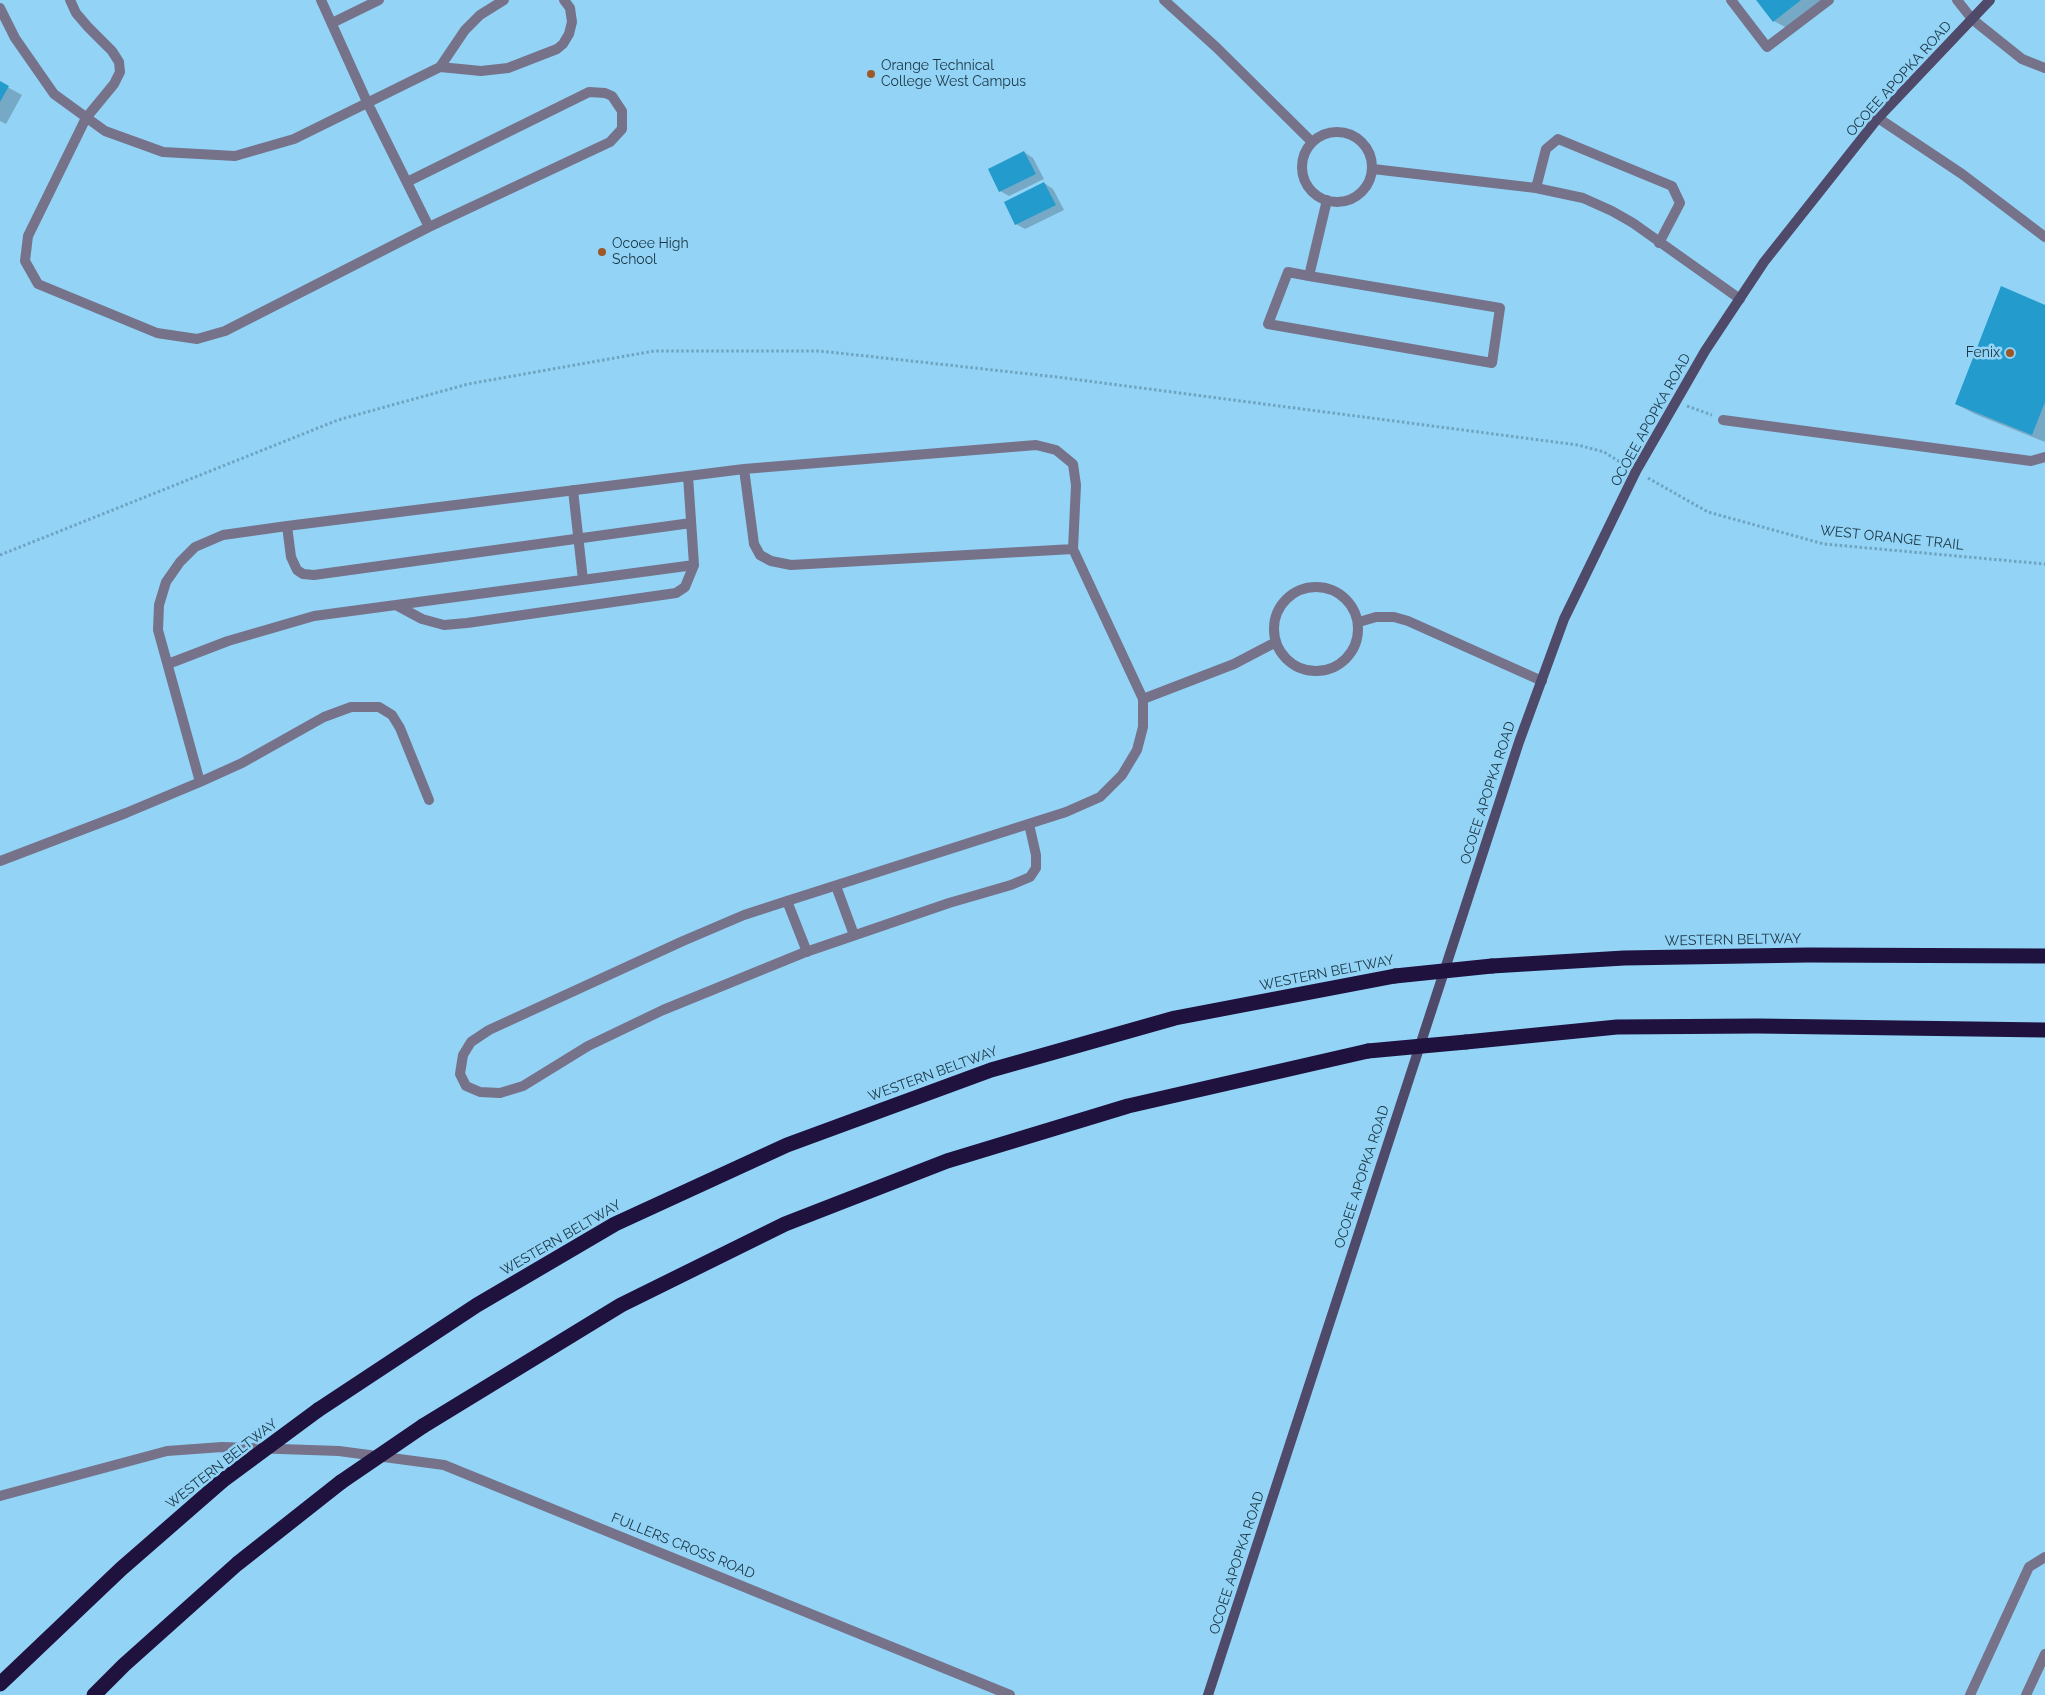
<!DOCTYPE html>
<style>
body{margin:0}
canvas{display:block;background:#92d3f6}
</style>
<canvas width="2045" height="1695"></canvas>
<script>
const ctx = document.querySelector('canvas').getContext('2d');
ctx.lineJoin = 'round';
function paint(path, color) {
  ctx.fillStyle = color;
  ctx.fill(path, 'evenodd');
}
function shape(rows) {
  const path = new Path2D();
  for (const r of rows) {
    if (r.length === 3) {
      path.moveTo(r[0] + r[2], r[1]);
      path.arc(r[0], r[1], r[2], 0, 2 * Math.PI);
      continue;
    }
    path.moveTo(r[0], r[1]);
    for (let i = 2; i < r.length; i += 2) path.lineTo(r[i], r[i + 1]);
  }
  return path;
}
function trace(path, color, width, dash) {
  ctx.strokeStyle = color;
  ctx.lineWidth = width;
  ctx.lineCap = dash ? 'butt' : 'round';
  ctx.setLineDash(dash || []);
  ctx.stroke(path);
}
function label(font, color, halo, rows, align = 'center') {
  ctx.font = font + ' Raleway,sans-serif';
  ctx.lineWidth = 5;
  ctx.setLineDash([]);
  ctx.textBaseline = 'middle';
  ctx.strokeStyle = halo;
  ctx.fillStyle = color;
  for (const [text, x, y, turn = 0] of rows) {
    ctx.save();
    ctx.translate(x, y);
    ctx.rotate((+turn || 0) * Math.PI / 180);
    ctx.textAlign = isNaN(turn) ? turn : align;
    if (halo) ctx.strokeText(text, 0, 0);
    ctx.fillText(text, 0, 0);
    ctx.restore();
  }
}
paint(shape([
 [1757,0,1833,0,1792,31,1774,21],
 [0,83,22,95,6,124,0,121],
 [1024,152,1033,158,1044,179,1009,196,1000,191],
 [1044,183,1053,189,1064,210,1025,229,1016,224],
 [2045,306,2045,442,1975,414,1956,404]
]), '#0003');
paint(shape([
 [1756,0,1801,0,1773,22],
 [0,81,9,86,0,102],
 [1024,151,1036,174,999,192,988,169],
 [1044,182,1056,205,1015,225,1004,202],
 [2001,286,2045,305,2045,402,2032,435,1955,404]
]), '#239bcd');
trace(shape([
 [1687,406,1712,415],
 [1648,478,1708,512,1824,544,2045,564],
 [0,555,338,420,468,384,654,351,820,351,1057,377,1578,445,1604,452,1625,465]
]), '#6ea4c0', 3, [2.5, 2.5]);
trace(shape([
 [70,0,76,13,88,27,112,51,119,62,120,72,114,84,86,118,28,236,25,261,38,284,157,333,197,339,225,331,429,227,368,104,321,0],
 [1731,0,1767,47,1829,0],
 [0,8,15,38,54,94,105,131,163,152,235,156,294,139,440,67,465,30,480,15,504,0],
 [1972,19,2022,59,2045,68],
 [332,23,379,0],
 [440,67,481,71,508,68,557,49,563,44,569,34,572,22,570,8,564,0],
 [1878,118,1962,174,2045,237],
 [407,182,589,92,605,93,612,96,622,111,622,129,610,142,429,227],
 [1536,188,1546,149,1558,139,1672,186,1680,203,1659,243],
 [1309,276,1288,272,1268,324,1492,363,1500,308,1309,276,1327,200],
 [1723,420,2031,461,2045,457],
 [744,469,754,544,760,555,771,561,791,565,1073,549],
 [573,490,583,580],
 [287,526,291,557,297,570,303,574,314,575,691,523],
 [1316,629,42],
 [396,605,422,619,444,625,467,623,676,593,685,587,694,565],
 [1359,622,1376,617,1394,617,1408,621,1542,681],
 [168,664,228,641,314,616,694,565,688,476],
 [429,800,400,728,392,715,379,707,351,707,324,717,242,763,200,782,158,630,159,605,166,582,180,562,195,547,223,535,287,526,744,469,1036,445,1056,450,1073,464,1076,485,1073,549,1143,699],
 [1029,824,1036,855,1036,868,1030,877,1011,885,949,903,803,953,663,1010,588,1046,523,1086,500,1093,480,1092,466,1086,460,1074,463,1055,471,1042,489,1030,683,941,744,915,787,901,1066,812,1100,797,1122,775,1137,750,1143,727,1143,699,1234,664,1276,642],
 [0,861,126,813,200,782],
 [836,886,854,935],
 [787,901,807,952],
 [1970,1695,2029,1567,2045,1557],
 [2026,1695,2045,1654]
]), '#76728a', 10);
trace(shape([
 [1164,0,1216,47,1312,142],
 [1957,0,1972,19],
 [1337,167,35],
 [1373,169,1536,188,1583,198,1612,211,1633,223,1740,299]
]), '#76728a', 10);
trace(shape([
 [0,1496,167,1451,222,1447,339,1451,444,1465,1010,1695]
]), '#76728a', 10);
trace(shape([
 [1208,1695,1519,742,1564,619,1636,471,1705,351,1764,262,1878,118,1990,0]
]), '#4f496a', 10);
trace(shape([
 [1492,966,1624,958,1808,955,2045,956],
 [1466,1042,1617,1027,1758,1026,2045,1030],
 [318,1410,477,1305,615,1224,787,1145,991,1070,1175,1018,1395,976],
 [423,1426,621,1305,785,1224,947,1161,1128,1106,1368,1051],
 [0,1684,121,1569,222,1481],
 [94,1695,124,1665,237,1564,341,1482]
]), '#1f123f', 15);
trace(shape([
 [1395,976,1492,966],
 [1368,1051,1466,1042],
 [222,1481,318,1410],
 [341,1482,423,1426]
]), '#1f123f', 15);
for (const [x, y, r, color] of [
 [871,74,5,"#9c5829"],
 [602,252,5,"#9c5829"],
 [2010,353,5,"#9c5829"]
]) {
  const dot = new Path2D();
  dot.arc(x, y, r, 0, 2 * Math.PI);
  ctx.fillStyle = color;
  ctx.fill(dot);
  trace(dot, '#92d3f6', 2);
}
label('14px', '#1a3543', '#92d3f6', [
 ["Orange Technical",881,66],
 ["College West Campus",881,82],
 ["Ocoee High",612,244],
 ["School",612,260],
 ["Fenix",2000,353,"right"]
], 'left');
label('14px', '#1a3543', '#92d3f6', [
 ["OCOEE APOPKA ROAD",1899,79,-48],
 ["OCOEE APOPKA ROAD",1651,420,-61],
 ["WEST ORANGE TRAIL",1892,538,6],
 ["OCOEE APOPKA ROAD",1488,793,-72],
 ["WESTERN BELTWAY",1733,940,-1],
 ["WESTERN BELTWAY",1327,973,-11],
 ["WESTERN BELTWAY",933,1074,-20],
 ["OCOEE APOPKA ROAD",1362,1177,-72],
 ["WESTERN BELTWAY",561,1238,-30],
 ["WESTERN BELTWAY",222,1464,-38],
 ["FULLERS CROSS ROAD",683,1546,22],
 ["OCOEE APOPKA ROAD",1237,1563,-72]
]);
</script>
